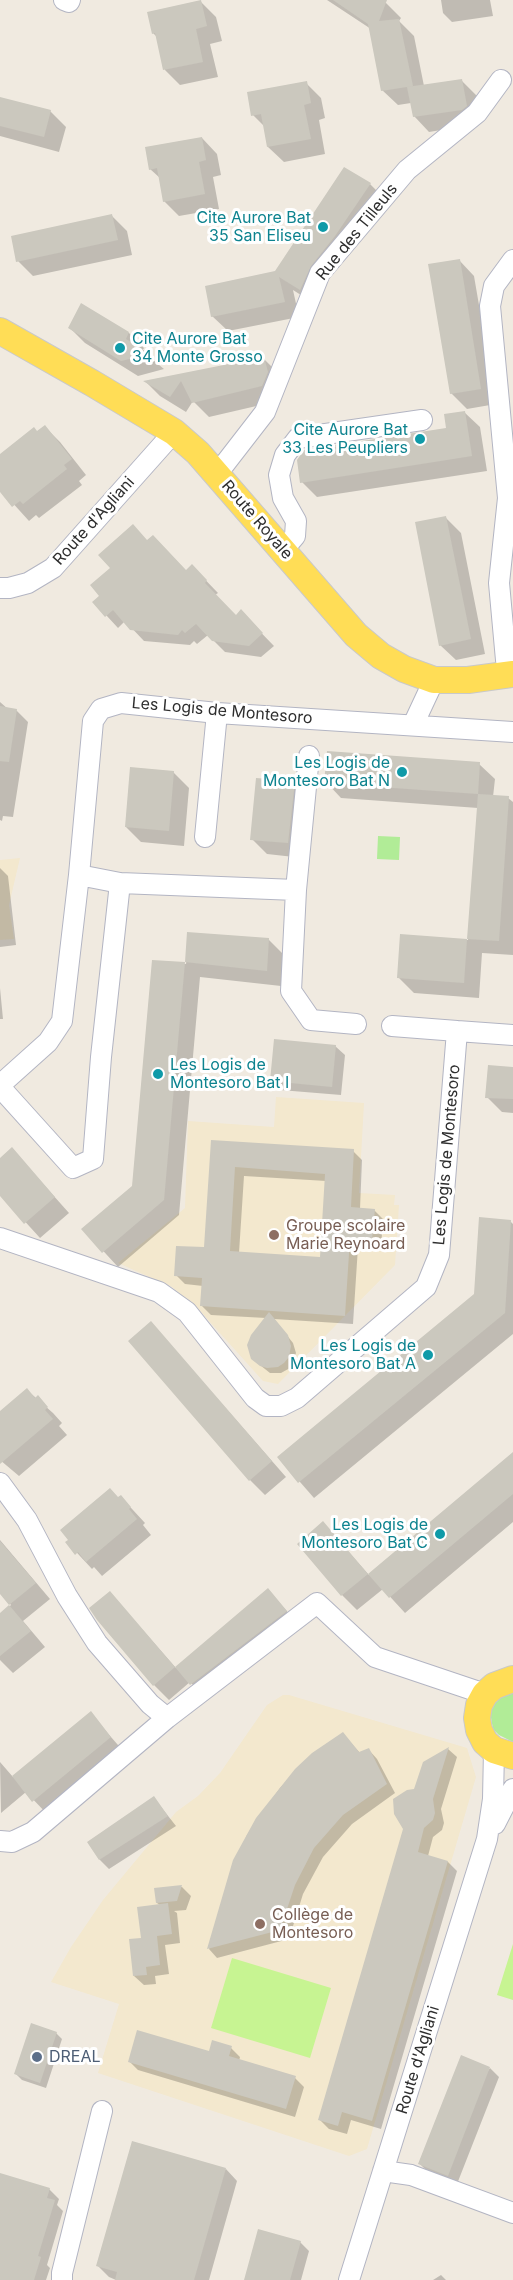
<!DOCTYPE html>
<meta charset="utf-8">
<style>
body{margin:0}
canvas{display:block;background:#f0eae0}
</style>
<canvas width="513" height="2280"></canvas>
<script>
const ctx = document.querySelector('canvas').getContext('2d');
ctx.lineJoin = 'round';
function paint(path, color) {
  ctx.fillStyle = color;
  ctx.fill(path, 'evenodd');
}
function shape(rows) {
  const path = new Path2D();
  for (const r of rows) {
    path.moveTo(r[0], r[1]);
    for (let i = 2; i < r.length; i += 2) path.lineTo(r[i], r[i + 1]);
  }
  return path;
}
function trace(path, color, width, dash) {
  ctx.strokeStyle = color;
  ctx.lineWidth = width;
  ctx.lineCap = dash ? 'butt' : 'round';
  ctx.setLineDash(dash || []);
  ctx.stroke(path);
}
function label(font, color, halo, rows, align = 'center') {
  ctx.font = font + ' Inter,sans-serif';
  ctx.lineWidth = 6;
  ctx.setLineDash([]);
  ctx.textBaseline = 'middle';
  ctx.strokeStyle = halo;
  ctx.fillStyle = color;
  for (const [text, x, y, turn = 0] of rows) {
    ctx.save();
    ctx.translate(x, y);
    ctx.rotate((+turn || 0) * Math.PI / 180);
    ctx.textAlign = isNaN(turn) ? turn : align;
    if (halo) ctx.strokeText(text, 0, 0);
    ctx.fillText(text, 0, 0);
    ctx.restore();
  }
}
paint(shape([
 [20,858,9,905,14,939,0,940,0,860],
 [276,1097,364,1103,359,1193,395,1195,394,1205,399,1205,395,1265,278,1384,263,1381,200,1311,172,1287,118,1263,185,1208,188,1121,274,1127],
 [283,1695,289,1695,467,1748,476,1777,367,2149,349,2156,98,2073,119,2004,51,1982,71,1947,103,1900,176,1812,198,1796,220,1773,267,1705]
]), '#f3e8ce');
paint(shape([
 [378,836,400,837,399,860,377,859],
 [513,1690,513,1742,499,1735,493,1729,490,1712,498,1697]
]), '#b1ec97');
paint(shape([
 [513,1944,513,2000,497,1995],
 [232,1958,331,1988,310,2058,211,2028]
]), '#c7f492');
paint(shape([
 [327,0,382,0,385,2,401,18,399,21,414,36,424,86,462,81,477,96,482,121,478,124,429,132,414,116,411,103,398,105,382,90,371,29],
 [441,0,490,0,493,16,452,22,443,13],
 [201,2,216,17,222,41,210,44,218,77,180,85,165,70,158,38,153,33],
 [306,83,321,98,325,118,319,120,325,154,284,162,268,147,265,127,253,115],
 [0,98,50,111,66,127,59,152,0,136],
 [202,138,217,154,221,175,213,177,219,209,179,216,164,201,160,178,150,169],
 [370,184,385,199,326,281,315,304,293,290,299,317,228,331,212,316,276,272],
 [112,216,127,231,132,255,33,276,18,261],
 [459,260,474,276,496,404,467,409,451,393],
 [70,328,129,333,144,348,142,351,164,369,138,376,85,343],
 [264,359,279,374,278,401,209,417,193,401,186,412,160,396,146,382],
 [464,412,480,427,487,471,317,497,302,482,448,429],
 [45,427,60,442,86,475,79,481,82,485,39,518,36,515,29,521,0,489,0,456],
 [446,518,461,533,485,654,456,660,440,645],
 [148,541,186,571,192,566,218,593,215,595,236,616,241,612,274,646,261,657,225,652,208,635,197,644,194,641,190,645,144,641,125,621,118,628,94,602],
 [0,702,8,709,16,710,28,722,13,817,3,816,2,821,0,820],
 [479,764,495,779,493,797,508,798,513,802,513,955,482,953,479,998,414,993,399,978,402,935,468,940,478,808,341,798,326,782],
 [173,772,189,788,184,846,141,842,126,827],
 [294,783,309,798,303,858,267,854,252,839],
 [0,868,8,876,16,945,0,947],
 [189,933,268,939,284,955,281,986,200,977,179,1215,118,1267,83,1229,133,1187,154,961,186,964],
 [0,988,3,1019,0,1019],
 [335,1046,345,1055,341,1095,280,1090,271,1081],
 [513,1068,513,1113,502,1112,487,1097],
 [212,1141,353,1151,362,1160,360,1209,374,1210,383,1219,381,1248,358,1247,353,1324,274,1319,293,1343,296,1353,290,1368,281,1373,270,1373,255,1361,266,1318,211,1315,202,1306,203,1286,185,1284,176,1275,205,1249],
 [244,1176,326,1181,321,1258,239,1253],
 [12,1149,69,1213,40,1238,0,1194,0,1160],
 [510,1221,513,1224,513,1334,314,1498,279,1458,476,1295],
 [151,1323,286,1477,265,1495,250,1480],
 [27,1390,53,1413,62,1423,59,1426,67,1435,19,1476,0,1460,0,1413],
 [513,1454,513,1522,405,1613,383,1589,357,1610,342,1595,323,1523,369,1575],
 [121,1497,145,1523,143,1525,151,1535,102,1576,94,1567,92,1569,67,1542],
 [0,1540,50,1599,23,1621,45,1647,13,1673,0,1660,0,1615,11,1605,0,1592],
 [268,1590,301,1627,207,1699,190,1682,169,1700,154,1685,110,1593,176,1668],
 [90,1713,125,1753,49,1816,26,1792,1,1813,0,1762,13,1777],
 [343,1734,360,1753,368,1749,377,1759,395,1793,352,1824,323,1857,303,1894,289,1939,217,1958,209,1949,231,1872,247,1835,280,1788,305,1761],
 [448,1749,457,1757,441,1809,444,1823,442,1830,433,1837,428,1856,448,1862,457,1871,381,2129,351,2120,347,2134,329,2129,320,2120,415,1790],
 [154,1798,176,1826,109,1869,100,1860,89,1843],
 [182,1887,191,1896,186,1910,174,1911,177,1913,180,1943,165,1945,169,1974,155,1976,156,1984,144,1985,134,1976,143,1939,160,1905,157,1903,156,1890],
 [56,2033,62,2039,46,2088,22,2080,16,2074],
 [231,2048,240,2057,239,2061,295,2078,304,2087,295,2117,138,2070,129,2061,210,2053],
 [490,2068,499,2077,457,2184,429,2173,420,2164],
 [226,2169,237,2181,209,2280,116,2280,109,2277,98,2266],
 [0,2183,49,2189,59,2199,57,2205,63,2211,47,2265,50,2268,46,2280,0,2280],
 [300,2242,309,2251,301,2280,246,2280],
 [441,2275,446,2280,433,2280]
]), '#0003');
paint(shape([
 [201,0,207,26,196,29,203,62,163,70,155,33,152,34,147,12],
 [333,0,387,0,379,21,399,19,413,86,381,91,368,24],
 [462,79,467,106,462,110,413,117,407,87],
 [307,81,311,103,304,105,311,139,267,147,261,114,251,116,247,92],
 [0,97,51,110,44,137,0,126],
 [202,137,206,160,199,162,205,194,163,202,157,168,149,170,145,147],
 [344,167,371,183,335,236,311,266,300,290,279,277,285,302,211,317,205,286,275,271],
 [112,214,118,240,16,262,11,236],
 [460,259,481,389,450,394,428,264],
 [81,303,129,332,126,339,150,354,121,361,68,328],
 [264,357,268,372,262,386,192,403,181,381,170,397,143,381],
 [465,411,472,456,300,483,297,460,304,450,446,428,444,414],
 [45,425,72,459,64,465,67,469,23,504,20,501,12,507,0,492,0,454,34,427,37,431],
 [446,516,471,639,439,646,415,522],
 [133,524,147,540,153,535,186,570,192,564,207,580,205,583,236,615,241,609,263,633,249,646,212,641,196,624,185,633,182,630,178,635,130,630,113,610,105,617,92,602,99,596,90,585,110,568,98,555],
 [0,706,17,709,9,762,0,761],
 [327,751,480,762,478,794,324,783],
 [130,767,174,771,169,831,125,827],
 [256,778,295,781,288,843,250,840],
 [478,794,509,796,499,941,467,939],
 [187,932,269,938,267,971,185,962],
 [400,934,467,939,464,983,397,978],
 [152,960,185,962,164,1200,102,1253,81,1229,132,1186],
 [274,1039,336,1045,332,1087,270,1081],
 [488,1065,513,1067,513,1099,485,1098],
 [211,1140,354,1149,351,1207,375,1209,372,1240,350,1238,345,1316,200,1306,202,1278,174,1276,176,1246,204,1247],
 [235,1167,325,1174,320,1257,230,1251],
 [12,1147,55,1197,24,1224,0,1196,0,1158],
 [479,1217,511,1220,505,1313,298,1483,277,1457,474,1294],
 [269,1312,288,1335,291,1346,289,1357,284,1363,278,1367,267,1368,260,1366,251,1359,247,1345,251,1335],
 [151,1321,272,1461,249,1481,128,1341],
 [27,1388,35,1398,38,1395,48,1407,45,1410,53,1419,0,1464,0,1411],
 [513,1452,513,1494,389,1598,368,1574],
 [110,1488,118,1497,121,1495,131,1507,129,1509,137,1519,86,1562,78,1552,75,1555,65,1542,68,1540,60,1530],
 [323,1521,368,1574,341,1596,297,1544],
 [0,1541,36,1583,9,1605,0,1594],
 [268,1588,287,1611,190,1685,175,1667],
 [110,1591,175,1667,153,1686,97,1620,89,1608],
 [9,1605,31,1631,0,1656,0,1613],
 [91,1711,111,1737,32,1802,12,1776],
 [343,1732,359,1752,369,1748,387,1784,343,1815,314,1848,295,1885,280,1930,207,1949,233,1860,256,1818,295,1769,312,1753],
 [449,1747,433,1799,435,1813,433,1820,424,1828,418,1852,448,1861,372,2121,342,2112,338,2126,318,2120,403,1829,394,1814,393,1799,407,1790,414,1789,423,1762],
 [154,1796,168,1816,99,1860,87,1842],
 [182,1885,177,1901,156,1903,154,1888],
 [168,1903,172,1934,157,1936,160,1965,146,1967,147,1975,133,1976,129,1939,141,1938,137,1907],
 [31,2023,57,2032,40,2083,14,2074],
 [137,2030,209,2051,212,2040,232,2046,229,2056,296,2076,286,2109,128,2062],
 [461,2055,490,2067,448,2176,418,2164],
 [132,2141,226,2168,194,2280,115,2280,117,2272,96,2266],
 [0,2173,50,2188,47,2198,55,2200,38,2256,41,2257,34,2280,0,2280],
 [258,2229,301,2241,290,2280,244,2280]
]), '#cbc8be');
const minor = shape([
 [64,0,69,2,70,0],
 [217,474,265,412,320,273,407,170,477,113,501,80],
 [283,550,295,536,296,521,283,498,279,475,285,455,298,438,422,420],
 [0,588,9,588,28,583,53,568,174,432],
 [510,674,506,660,499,583,508,498,490,306,494,286,513,260],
 [413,725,434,680],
 [205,837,217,713],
 [296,890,309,756],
 [356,1024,311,1020,291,991,296,890,120,883,79,875,93,721,101,709,121,703,217,713,513,732],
 [392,1026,457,1031],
 [0,1085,48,1042,62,1021,79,875],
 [0,1087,73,1168,93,1159,101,1057,120,883],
 [0,1238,159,1292,187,1312,255,1398,266,1406,281,1406,297,1398,426,1287,439,1255,457,1031,513,1035],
 [0,1483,27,1520,67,1596,97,1643,150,1704,167,1718,317,1603,375,1657,485,1694],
 [495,1824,513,1789],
 [0,1841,12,1842,33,1832,167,1718],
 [383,2171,411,2175,513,2213],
 [62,2280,62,2273,102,2111],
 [349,2280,487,1839,493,1799,494,1750]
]);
const major = shape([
 [0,331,92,383,174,432,198,453,356,635,381,656,404,669,434,680,468,680,513,674],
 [513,1679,494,1686,485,1694,479,1705,477,1718,479,1730,485,1742,494,1750,513,1756]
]);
trace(minor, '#b3b5c3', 22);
trace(major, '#c9c9c9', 28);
trace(minor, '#fff', 20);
trace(major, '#ffdd56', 26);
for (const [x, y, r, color] of [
 [323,227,6,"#0f9aa8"],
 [120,348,6,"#0f9aa8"],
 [420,439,6,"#0f9aa8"],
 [402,772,6,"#0f9aa8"],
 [158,1074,6,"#0f9aa8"],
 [274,1235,6,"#8d6e63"],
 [428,1355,6,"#0f9aa8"],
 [440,1534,6,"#0f9aa8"],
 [260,1924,6,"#8d6e63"],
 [37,2057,6,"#5c6f8a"]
]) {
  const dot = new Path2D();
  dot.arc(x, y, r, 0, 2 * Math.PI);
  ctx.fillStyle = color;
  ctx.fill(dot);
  trace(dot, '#fff', 2);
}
label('16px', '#0d838f', '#fff', [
 ["Cite Aurore Bat",311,218],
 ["35 San Eliseu",311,236],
 ["Cite Aurore Bat",132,339,"left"],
 ["34 Monte Grosso",132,357,"left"],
 ["Cite Aurore Bat",408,430],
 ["33 Les Peupliers",408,448],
 ["Les Logis de",390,763],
 ["Montesoro Bat N",390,781],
 ["Les Logis de",170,1065,"left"],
 ["Montesoro Bat I",170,1083,"left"],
 ["Les Logis de",416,1346],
 ["Montesoro Bat A",416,1364],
 ["Les Logis de",428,1525],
 ["Montesoro Bat C",428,1543]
], 'right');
label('16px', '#2e2e2e', '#fff', [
 ["Rue des Tilleuls",357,232,-51],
 ["Route Royale",257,520,49],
 ["Route d'Agliani",94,521,-48],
 ["Les Logis de Montesoro",222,711,5],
 ["Les Logis de Montesoro",447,1155,-85],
 ["Route d'Agliani",418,2060,-73]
]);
label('16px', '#785e54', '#fff', [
 ["Groupe scolaire",286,1226],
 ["Marie Reynoard",286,1244],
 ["Collège de",272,1915],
 ["Montesoro",272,1933]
], 'left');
label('16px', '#4e5e75', '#fff', [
 ["DREAL",49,2057]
], 'left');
</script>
